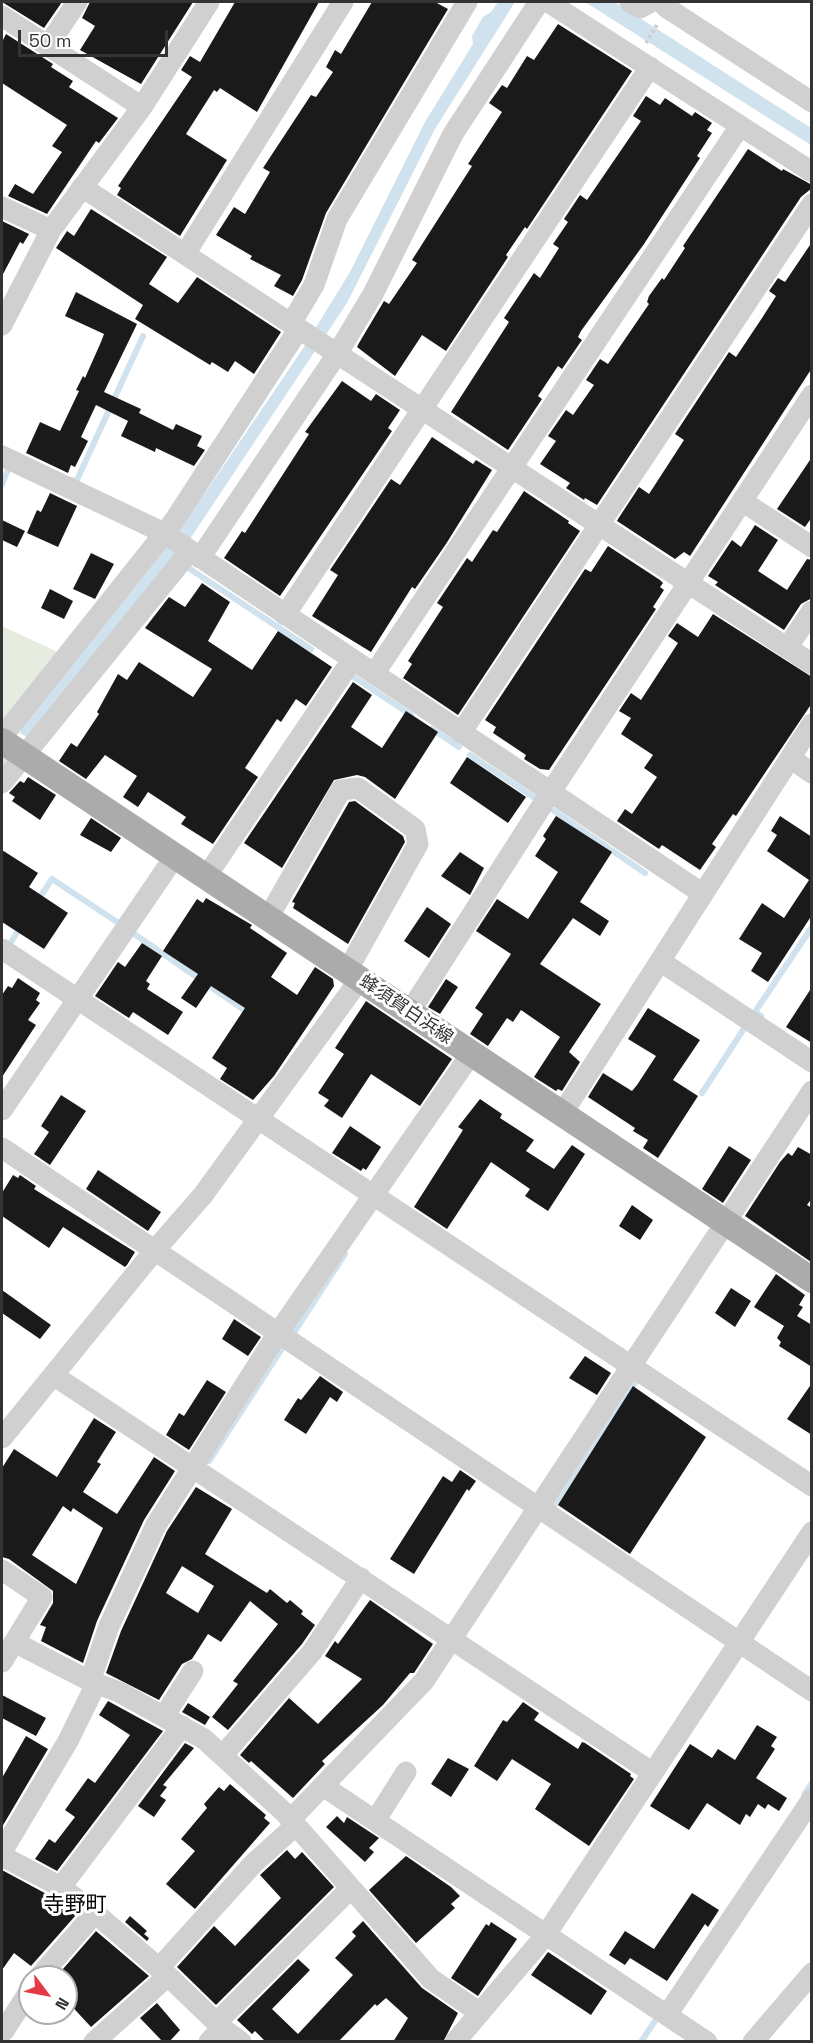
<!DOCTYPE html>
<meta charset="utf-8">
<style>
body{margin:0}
#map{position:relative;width:813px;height:2043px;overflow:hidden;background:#fff;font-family:"Space Grotesk",sans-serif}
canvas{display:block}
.frame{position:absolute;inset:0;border:3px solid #333;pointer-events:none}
.north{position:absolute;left:18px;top:1965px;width:60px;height:60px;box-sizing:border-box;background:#fff;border:2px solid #adadad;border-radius:50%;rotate:122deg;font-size:16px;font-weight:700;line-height:24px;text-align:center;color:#333}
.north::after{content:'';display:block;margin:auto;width:21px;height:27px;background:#e63946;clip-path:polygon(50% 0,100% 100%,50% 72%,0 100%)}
.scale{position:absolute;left:18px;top:30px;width:150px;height:27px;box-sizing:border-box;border:3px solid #333;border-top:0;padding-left:8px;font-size:18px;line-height:21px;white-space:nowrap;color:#333;-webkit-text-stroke:4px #fff;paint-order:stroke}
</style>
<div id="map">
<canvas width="813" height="2043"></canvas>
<div class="frame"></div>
<div class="north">N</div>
<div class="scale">50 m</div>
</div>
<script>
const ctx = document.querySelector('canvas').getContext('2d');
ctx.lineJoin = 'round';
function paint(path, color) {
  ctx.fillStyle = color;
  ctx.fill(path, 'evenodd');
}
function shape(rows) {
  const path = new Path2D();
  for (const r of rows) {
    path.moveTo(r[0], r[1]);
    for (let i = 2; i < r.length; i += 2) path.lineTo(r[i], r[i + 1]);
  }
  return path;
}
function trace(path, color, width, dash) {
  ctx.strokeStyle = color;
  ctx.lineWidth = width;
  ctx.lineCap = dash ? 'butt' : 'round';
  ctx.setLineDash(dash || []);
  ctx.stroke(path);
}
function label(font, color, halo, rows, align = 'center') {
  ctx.font = font + ' "Space Grotesk","Noto Sans JP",sans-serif';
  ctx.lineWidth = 6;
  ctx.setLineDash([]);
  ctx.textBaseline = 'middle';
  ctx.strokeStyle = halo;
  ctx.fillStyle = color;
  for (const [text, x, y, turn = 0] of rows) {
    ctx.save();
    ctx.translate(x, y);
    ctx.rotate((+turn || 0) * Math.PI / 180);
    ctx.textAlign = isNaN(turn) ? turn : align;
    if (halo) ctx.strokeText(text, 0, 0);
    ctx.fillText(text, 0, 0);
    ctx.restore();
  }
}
paint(shape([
 [2,626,60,653,2,724]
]), '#e6ecdf');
paint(shape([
 [498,2,515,2,435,129,347,303,180,554,30,739,20,733,23,724,180,530,304,347,350,272,425,122,473,44,472,36,483,17,491,12],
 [585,2,615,2,811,128,811,145]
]), '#cfe2ee');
trace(shape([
 [72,480,76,482,143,336],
 [2,484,9,467],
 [190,569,311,649],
 [354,677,411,715],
 [432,729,459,747],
 [470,755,535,798],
 [2,761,9,753],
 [554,811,645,873],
 [38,900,52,879,120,924],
 [130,931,250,1014],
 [8,947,21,926],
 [761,1016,755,1012,812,927],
 [702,1093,745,1027],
 [293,1334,345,1254],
 [209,1461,283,1347],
 [554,1506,636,1381],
 [804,1795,812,1783],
 [641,2042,655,2021]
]), '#cfe2ee', 6);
paint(shape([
 [2,2,62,2,44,28],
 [90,2,193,2,141,84,80,50,95,26,82,18],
 [235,2,319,2,257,112,220,88,217,92,214,90,186,134,227,160,180,236,117,195,121,188,118,186,192,77,181,70,190,56,200,62],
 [372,2,435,2,448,9,326,213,302,280,293,296,274,286,281,275,250,259,252,256,216,235,234,207,245,214,270,172,263,168,311,95,316,97,333,72,326,67,335,50,341,54],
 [558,24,632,71,527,229,525,227,506,255,508,257,446,351,422,335,395,376,357,347,359,343,384,301,389,304,417,263,412,260,472,166,468,164,502,112,489,103,502,85,507,88,527,56,534,60],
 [6,34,53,64,51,67,73,81,69,87,118,118,99,143,96,141,47,214,8,196,15,184,33,194,62,152,52,146,67,125,2,83,2,42],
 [646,96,660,105,665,98,692,116,695,112,712,123,707,130,712,133,697,156,700,158,644,244,581,331,578,337,582,340,562,369,558,366,538,396,542,399,508,450,451,412,509,322,504,318,534,273,540,278,559,248,553,244,568,222,564,219,580,195,587,200,641,121,633,116],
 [748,149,782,171,783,169,812,185,812,188,801,197,785,221,597,505,585,498,584,500,566,488,570,483,540,464,556,441,548,436,566,410,573,415,594,385,586,380,600,359,608,364,649,304,647,302,649,296,662,278,664,280,685,248,683,246],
 [91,209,167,257,149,284,178,303,197,277,281,332,254,374,235,361,228,372,212,362,210,365,135,319,143,305,56,248,67,231,74,236],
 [2,221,29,234,23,244,20,242,2,276],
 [812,242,812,368,690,556,684,552,675,559,617,521,618,519,639,487,649,494,684,440,675,434,729,352,736,357,762,318,776,296,769,291,778,278,785,282],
 [76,292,137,324,104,392,141,409,139,413,173,430,176,424,202,436,197,446,205,450,194,466,156,448,155,452,121,436,128,421,96,405,81,437,88,441,75,467,71,465,68,473,26,453,40,422,60,431,79,391,76,390,83,376,85,378,101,342,104,334,65,316],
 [342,381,371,401,376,394,400,410,388,428,392,431,280,596,224,558,242,531,245,533,309,434,305,432],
 [432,437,473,464,476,460,492,470,446,544,415,589,412,587,371,652,312,616,338,575,330,570,391,479,400,485],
 [812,457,812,517,805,527,777,509],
 [524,491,569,521,568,523,580,531,458,715,403,678,412,664,408,661,443,607,437,603,467,558,472,562,493,530,497,532],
 [50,493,77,506,58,547,27,533,37,510,41,512],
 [2,520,25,531,17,547,2,540],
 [755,525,778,540,758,571,787,590,807,559,812,560,812,598,801,604,784,630,715,585,718,582,708,576,732,540,741,547],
 [608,546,660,580,663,583,660,587,664,590,653,607,656,609,549,770,540,769,524,759,526,755,493,733,496,727,485,720,585,569,591,572],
 [91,553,114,564,95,599,73,589],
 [202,583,230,602,208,641,252,670,278,631,332,667,306,706,296,699,281,722,277,719,245,768,258,777,213,844,181,824,186,817,148,792,138,807,123,797,137,776,105,755,86,779,59,761,71,743,77,747,99,714,97,712,118,674,127,680,139,662,193,697,212,669,145,628,169,597,185,607],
 [50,589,73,601,64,619,41,608],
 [713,614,812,677,812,703,736,816,733,814,712,844,716,847,700,870,662,845,659,849,617,821,625,809,632,814,657,777,644,768,653,755,621,734,631,718,619,711,631,693,641,700,678,643,668,636,677,623,698,637],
 [353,682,372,695,351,727,382,748,406,711,438,732,395,799,365,777,357,775,334,780,282,868,244,843],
 [467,757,526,797,508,823,450,783],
 [28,777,56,795,40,820,12,801,15,797,9,793,20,781,24,783],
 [355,801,403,836,405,842,348,944,293,908,295,903,292,902,349,802],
 [556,816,612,852,580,902,609,921,600,936,573,918,540,964,601,1004,569,1052,580,1062,562,1091,558,1089,556,1091,534,1077,560,1037,521,1010,513,1022,507,1018,488,1046,470,1034,483,1014,475,1008,511,954,476,931,497,899,528,919,558,872,535,856,546,839,543,836],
 [780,816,812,837,812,915,768,982,751,971,762,953,739,939,762,903,784,918,809,880,767,851,777,835,771,831],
 [91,818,121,838,111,852,80,835],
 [2,850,38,873,29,887,68,913,44,949,2,922],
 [460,852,484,868,470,895,441,876],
 [206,898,252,925,250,928,287,953,271,977,297,995,315,967,333,979,334,986,319,1009,274,1076,253,1100,220,1079,227,1068,212,1058,245,1008,211,986,196,1008,181,998,198,974,163,951,197,899,203,903],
 [427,907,451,924,429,958,404,941],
 [142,943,162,956,146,981,150,984,147,989,183,1012,168,1035,133,1012,129,1018,95,996,118,962,125,967],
 [18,978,40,993,36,1000,40,1003,28,1020,36,1025,2,1077,2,995,8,986,12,988],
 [446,979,458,987,440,1014,428,1007],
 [812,987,812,1043,786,1027],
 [366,1001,452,1059,420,1106,371,1074,342,1118,324,1106,329,1100,318,1093,344,1054,335,1048],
 [648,1008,700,1040,673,1080,698,1096,658,1158,643,1148,648,1140,633,1131,635,1128,588,1097,603,1073,632,1091,637,1085,656,1056,628,1039],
 [61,1095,86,1111,50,1165,34,1154,49,1132,41,1126],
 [480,1099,502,1114,500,1118,534,1140,526,1151,554,1169,572,1145,585,1154,548,1211,525,1196,530,1189,491,1162,447,1229,414,1207,463,1130,458,1127],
 [350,1126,381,1147,366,1170,363,1168,361,1171,332,1153],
 [729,1146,751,1160,723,1203,702,1189],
 [798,1147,812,1155,812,1198,807,1205,812,1208,811,1262,745,1216,780,1162,788,1153,792,1156],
 [98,1170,161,1212,148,1231,86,1189],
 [13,1175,18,1178,20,1175,36,1186,34,1189,135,1252,127,1265,125,1267,63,1227,49,1248,2,1216,2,1193],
 [632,1205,653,1220,640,1240,619,1226],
 [776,1274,805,1295,799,1305,803,1307,797,1316,812,1325,812,1367,779,1346,781,1342,777,1338,784,1326,754,1307],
 [731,1288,751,1301,735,1327,715,1313],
 [2,1290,51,1325,40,1339,2,1313],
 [234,1319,261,1337,248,1356,222,1339],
 [585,1356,611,1373,597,1395,569,1378],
 [320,1376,343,1392,337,1402,330,1397,306,1434,284,1420,298,1398,301,1400],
 [207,1380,226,1392,189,1450,166,1435,179,1413,184,1416],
 [812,1383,812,1435,787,1419],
 [633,1386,706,1437,630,1554,558,1505],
 [94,1418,116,1432,97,1462,101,1464,83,1492,117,1514,154,1457,175,1471,144,1520,97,1621,83,1663,41,1641,46,1627,40,1625,53,1603,53,1591,9,1559,2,1557,2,1468,14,1449,57,1477],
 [63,1506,71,1512,73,1508,103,1528,76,1584,32,1555],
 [460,1470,476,1481,469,1491,467,1489,414,1574,390,1559,443,1476,452,1482],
 [196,1487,232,1509,205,1554,267,1593,270,1589,287,1603,290,1600,303,1611,301,1614,315,1625,302,1644,228,1730,212,1717,238,1684,233,1681,278,1624,250,1601,221,1642,208,1634,192,1659,182,1664,159,1700,106,1673,121,1631,167,1531],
 [182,1566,214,1586,198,1613,166,1593],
 [370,1600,433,1644,414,1673,410,1673,383,1705,322,1761,325,1764,293,1798,251,1761,249,1763,240,1755,289,1698,318,1724,362,1679,325,1656,335,1641,338,1644],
 [2,1695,46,1718,36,1736,2,1718],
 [108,1701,163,1731,57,1871,35,1859,49,1839,55,1843,75,1817,65,1810,88,1778,95,1783,130,1735,99,1715],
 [523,1702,539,1713,534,1720,578,1749,582,1742,585,1743,631,1774,630,1776,634,1779,589,1846,535,1809,551,1784,512,1759,497,1781,474,1766,503,1720,507,1722],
 [188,1703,210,1717,205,1725,182,1712],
 [757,1725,777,1737,771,1746,775,1749,756,1778,787,1798,779,1811,768,1804,765,1809,758,1804,750,1817,746,1814,740,1825,707,1803,689,1830,650,1806,690,1744,712,1758,718,1749,735,1760],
 [26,1736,48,1749,2,1827,2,1778],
 [185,1743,194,1748,163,1785,167,1787,160,1796,166,1800,154,1817,138,1806],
 [448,1758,469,1769,451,1797,431,1784],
 [230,1784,266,1815,264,1818,270,1823,195,1909,166,1884,195,1851,181,1839,207,1808,204,1804,219,1787,224,1791],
 [337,1816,344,1823,347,1817,379,1838,369,1848,374,1852,365,1862,326,1827],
 [287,1850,295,1859,302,1852,334,1887,216,2005,177,1967,214,1926,235,1946,281,1898,260,1875],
 [406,1856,451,1887,460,1896,451,1904,455,1908,416,1943,369,1890],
 [2,1870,54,1898,76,1915,31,1966,14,1953,2,1970],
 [692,1893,719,1910,708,1927,705,1924,667,1981,630,1958,625,1965,609,1955,625,1931,654,1949],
 [130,1916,147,1931,144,1934,149,1938,147,1941,125,1922],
 [363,1921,422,1988,458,2013,443,2042,393,2042,408,2018,386,1998,377,2006,375,2004,338,2042,266,2042,255,2031,252,2034,237,2020,298,1959,310,1970,272,2009,298,2034,353,1975,335,1958,356,1936,352,1932],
 [491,1922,517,1939,478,1996,451,1978,486,1924,489,1926],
 [96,1931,149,1976,91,2027,66,2000,66,1977,56,1977],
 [548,1952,607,1991,591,2015,531,1975],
 [157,2003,180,2030,169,2042,163,2042,140,2018]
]), '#1a1a1a');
trace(shape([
 [646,43,658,23]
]), '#cdcdcd', 4, [3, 3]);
trace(shape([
 [548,2,812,172],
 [630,2,640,8,651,2],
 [661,2,667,8,812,102],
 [2,16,142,107],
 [48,46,77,2],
 [82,187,812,664],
 [2,207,51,230],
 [185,254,343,2],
 [292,322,314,285,337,219,467,2],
 [2,325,51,230,142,107,209,2],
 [2,456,164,533,703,894],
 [742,501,812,547],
 [200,558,337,354,373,294,453,134,539,2],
 [285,615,650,67],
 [787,648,812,611],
 [374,674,740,126],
 [461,733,812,204],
 [2,737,174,521,298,330],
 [790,758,812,773],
 [2,783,190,551],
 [206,877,352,660],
 [268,918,341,790,358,788,415,829,418,844,347,971],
 [2,949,812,1486],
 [660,961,812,1062],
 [409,1013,550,793,812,395],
 [2,1110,175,856],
 [562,1114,812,724],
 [2,1148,812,1691],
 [53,1375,653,1773],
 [2,1438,155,1250,203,1195,360,979],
 [2,1570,42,1597,2,1662],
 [14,1642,90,1681,119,1692,204,1739,285,1813,431,1979,480,2013],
 [90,1681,109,1626,156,1525,278,1333,471,1054],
 [164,1716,193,1671],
 [223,1755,312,1652,361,1578],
 [323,1786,707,2042],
 [290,1820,424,1681,812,1091],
 [375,1821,406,1772],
 [2,1852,68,1741,96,1684],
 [2,1856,61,1887,95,1913,168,1976,222,2028,241,2042],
 [61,1887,182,1726],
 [159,1968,253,1864,295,1826],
 [39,1977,95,1913],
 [667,2015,812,1799],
 [216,2023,350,1889],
 [4,2031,30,1990],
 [94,2042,168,1976],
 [209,2042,222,2028],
 [455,2042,545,1936,812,1532],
 [753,2042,812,1973]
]), '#d0d0d0', 21);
trace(shape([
 [2,741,812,1280]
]), '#ababab', 26);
label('18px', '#333', '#fff', [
 ["蜂須賀白浜線",406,1010,34]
]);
label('21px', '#000', '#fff', [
 ["寺野町",75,1905]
]);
</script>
